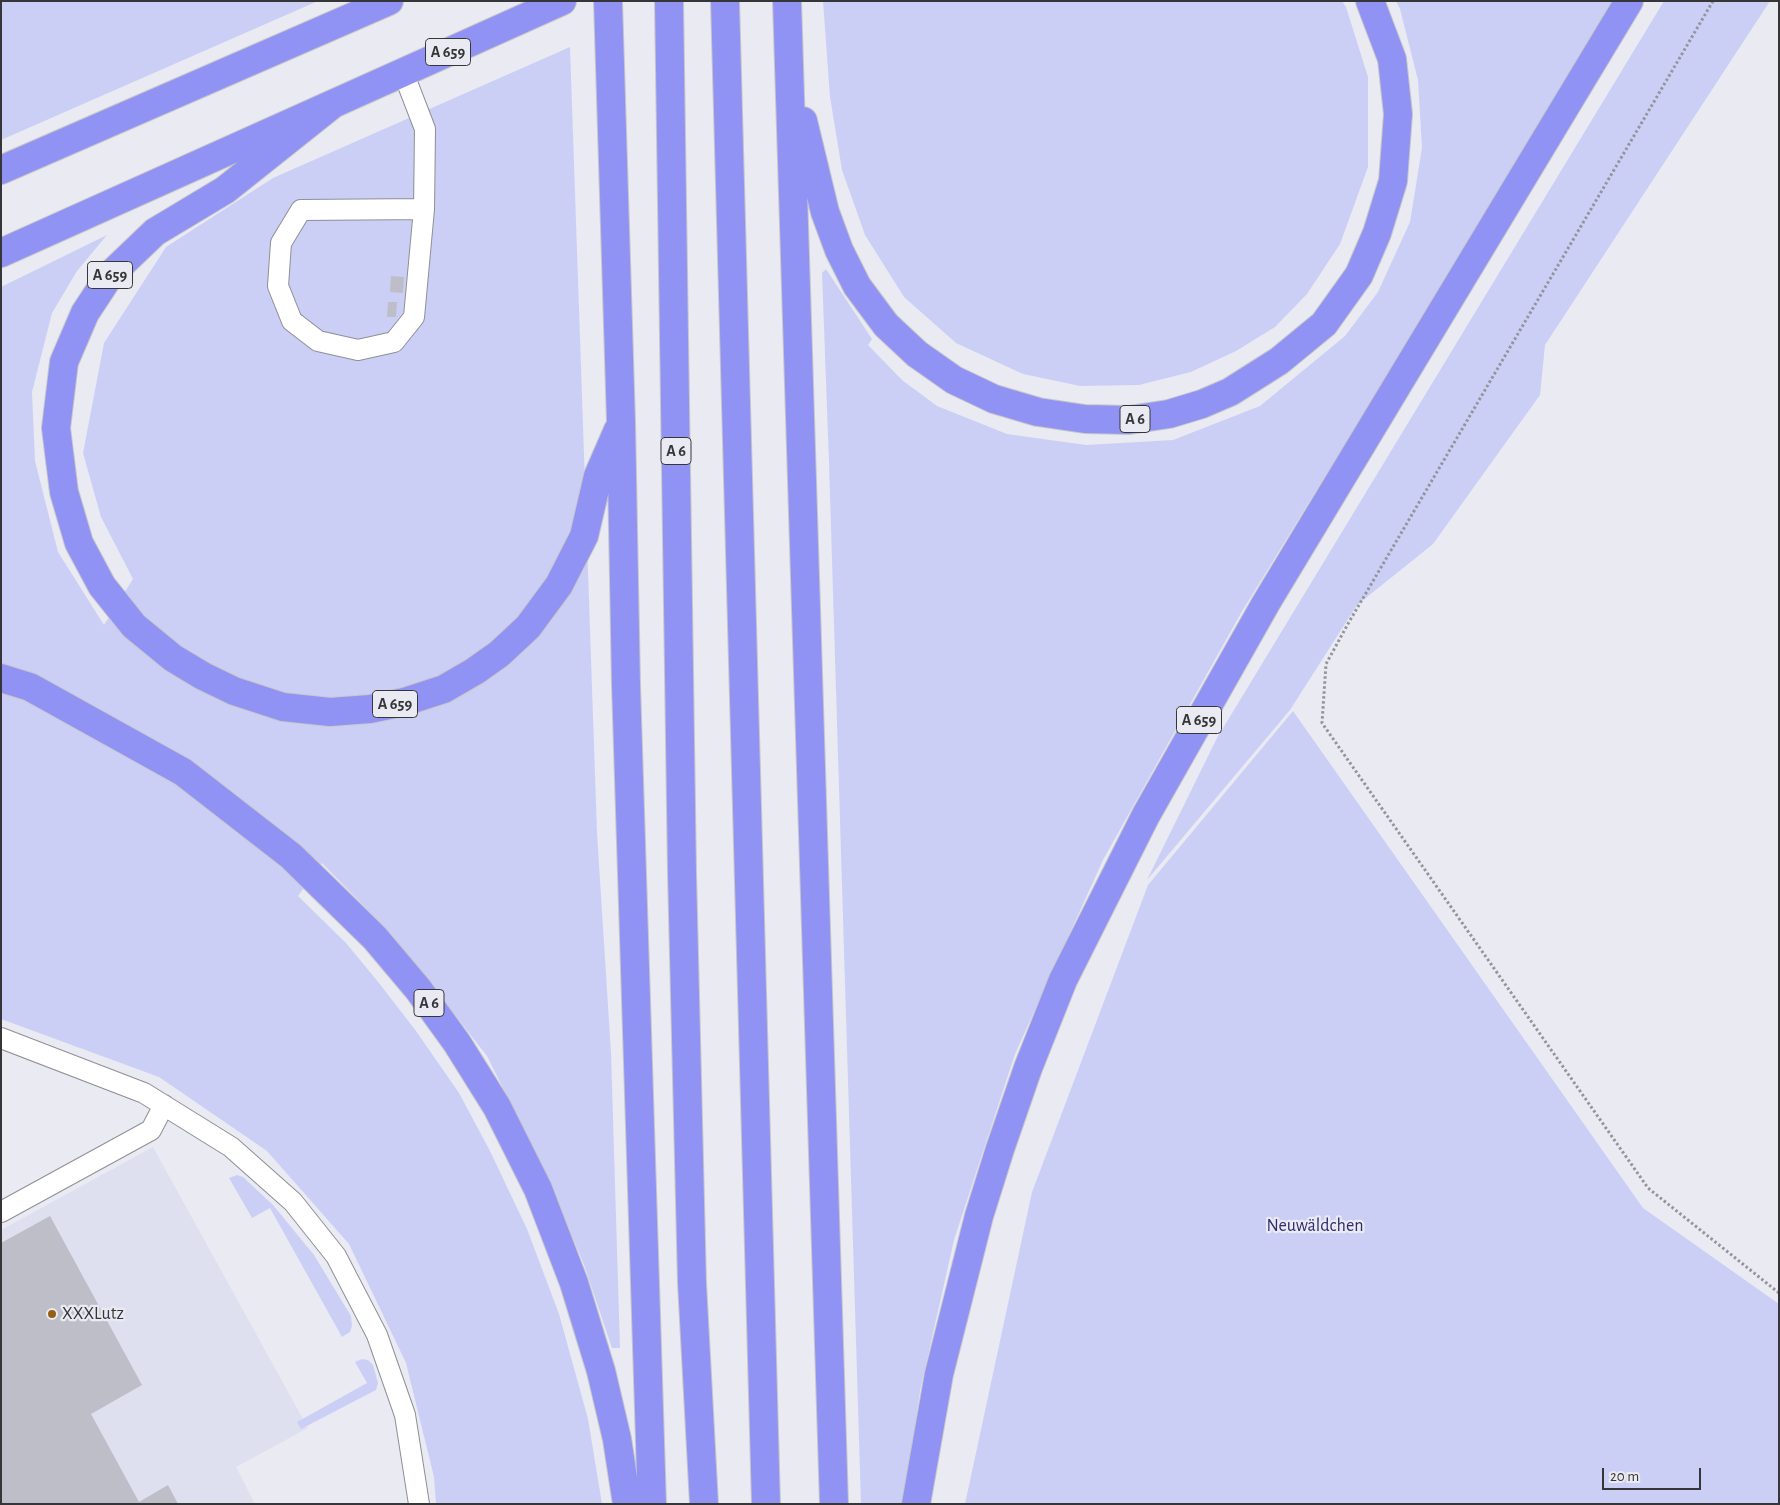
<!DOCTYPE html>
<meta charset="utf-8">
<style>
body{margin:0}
#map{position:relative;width:1780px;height:1505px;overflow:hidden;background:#eaeaf3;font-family:"Alegreya Sans",sans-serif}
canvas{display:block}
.frame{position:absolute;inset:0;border:2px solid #363639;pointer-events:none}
.scale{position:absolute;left:1602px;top:1468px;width:99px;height:22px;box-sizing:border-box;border:2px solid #363639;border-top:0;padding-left:6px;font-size:15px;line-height:18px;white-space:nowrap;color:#363639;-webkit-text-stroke:4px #eaeaf3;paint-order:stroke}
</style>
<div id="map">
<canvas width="1780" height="1505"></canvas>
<div class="frame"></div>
<div class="scale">20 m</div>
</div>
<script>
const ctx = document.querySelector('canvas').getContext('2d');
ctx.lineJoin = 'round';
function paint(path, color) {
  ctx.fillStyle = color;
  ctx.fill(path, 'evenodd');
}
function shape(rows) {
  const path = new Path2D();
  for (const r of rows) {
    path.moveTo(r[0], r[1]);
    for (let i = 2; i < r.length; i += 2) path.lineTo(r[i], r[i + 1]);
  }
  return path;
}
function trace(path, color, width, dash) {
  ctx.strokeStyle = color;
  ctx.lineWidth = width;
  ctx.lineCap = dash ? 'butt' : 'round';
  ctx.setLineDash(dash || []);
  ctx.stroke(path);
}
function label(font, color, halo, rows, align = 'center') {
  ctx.font = font + ' "Alegreya Sans",sans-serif';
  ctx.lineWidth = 4.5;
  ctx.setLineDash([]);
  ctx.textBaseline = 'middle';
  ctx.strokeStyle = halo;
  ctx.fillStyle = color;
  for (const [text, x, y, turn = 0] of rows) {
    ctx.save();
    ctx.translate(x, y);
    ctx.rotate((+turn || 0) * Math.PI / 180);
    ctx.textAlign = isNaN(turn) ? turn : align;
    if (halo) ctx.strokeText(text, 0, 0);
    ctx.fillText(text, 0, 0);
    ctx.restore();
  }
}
paint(shape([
 [153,1147,308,1428,236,1467,255,1504,1,1504,1,1230]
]), '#dee0f0');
paint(shape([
 [1,1,318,1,1,140],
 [823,1,1342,1,1346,7,1368,77,1368,167,1340,244,1307,294,1275,327,1236,351,1191,372,1139,385,1080,386,1023,374,956,343,904,297,865,235,842,170,830,97],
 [1396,1,1612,1,1391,369,1241,613,1103,860,1015,1054,954,1240,920,1391,904,1504,861,1504,829,462,822,273,826,269,872,339,868,345,902,380,937,406,1007,434,1086,445,1173,440,1260,406,1345,336,1378,292,1410,222,1422,148,1418,80,1400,9],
 [1664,1,1770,1,1545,345,1540,395,1433,544,1357,605,1290,710,1147,880,1217,738],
 [570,47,597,833,611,1053,620,1348,612,1348,583,1262,540,1163,487,1056,393,936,322,863,298,896,346,943,379,983,416,1031,459,1093,490,1151,527,1229,559,1314,588,1419,602,1504,436,1504,434,1477,406,1363,349,1244,267,1151,159,1077,1,1019,1,287,107,235,77,271,52,313,32,392,35,461,58,552,104,625,133,579,101,517,83,453,104,343,166,247,273,178],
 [1293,711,1643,1208,1779,1304,1779,1504,965,1504,1032,1192,1148,885],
 [237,1175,243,1177,273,1205,314,1255,351,1316,352,1326,350,1332,342,1337,270,1208,252,1218,229,1178],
 [362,1359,368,1360,373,1365,378,1383,376,1390,301,1429,297,1422,367,1383,355,1362]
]), '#cbcff6');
paint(shape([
 [391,276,404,277,403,293,390,292],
 [388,302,397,302,396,317,387,317],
 [50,1216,142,1385,91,1414,139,1502,168,1485,178,1504,1,1504,1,1243]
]), '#bdbec7');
const service = shape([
 [403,72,425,129,424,209,414,317,394,342,358,350,318,341,292,321,278,286,281,243,301,210,424,209],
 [1,1038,144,1093,231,1147,293,1202,336,1256,377,1335,405,1415,419,1504],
 [1,1212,151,1130,164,1105]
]);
const motorway = shape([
 [608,1,621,422,626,685,652,1504],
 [669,1,682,873,692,1283,704,1504],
 [725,1,766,1504],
 [787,1,834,1504],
 [333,104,225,190,155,232,110,275,85,313,64,362,56,428,64,492,79,543,102,586,134,626,173,658,203,676,234,691,283,707,330,712,370,709,404,702,444,689,475,671,499,654,528,627,559,585,584,536,598,476,618,430],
 [803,121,825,212,839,250,857,286,886,325,917,354,954,380,994,399,1038,412,1085,419,1129,420,1169,414,1202,404,1230,392,1279,361,1324,324,1359,275,1377,233,1393,181,1398,114,1392,59,1370,1],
 [1,170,389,1],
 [1,253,562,1],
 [1,678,30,687,183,772,291,856,375,938,418,989,457,1043,497,1107,538,1189,574,1283,601,1371,617,1439,627,1504],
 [916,1504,939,1374,979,1216,1000,1149,1028,1068,1063,980,1146,815,1266,603,1629,1]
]);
trace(service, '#8e8f97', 22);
trace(motorway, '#c7c7c8', 30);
trace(shape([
 [1713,1,1349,622,1326,664,1322,723,1648,1188,1779,1293]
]), '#94949a', 3, [2.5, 2.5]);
trace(service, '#fff', 20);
trace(motorway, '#9193f4', 28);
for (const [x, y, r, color] of [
 [52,1314,5,"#946114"]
]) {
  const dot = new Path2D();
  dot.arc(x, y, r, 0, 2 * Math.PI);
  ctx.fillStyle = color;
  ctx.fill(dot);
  trace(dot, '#eaeaf3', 2);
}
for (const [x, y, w] of [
 [448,52,45],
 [110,275,45],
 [1135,419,30],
 [676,451,30],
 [395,704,45],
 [1199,720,45],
 [429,1003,30]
]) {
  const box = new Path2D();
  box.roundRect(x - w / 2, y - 13.5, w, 27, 4);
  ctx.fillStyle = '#eaeaf3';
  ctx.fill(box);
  trace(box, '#363639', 1);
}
label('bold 16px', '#363639', null, [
 ["A 659",448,52],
 ["A 659",110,275],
 ["A 6",1135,419],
 ["A 6",676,451],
 ["A 659",395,704],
 ["A 659",1199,720],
 ["A 6",429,1003]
]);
label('18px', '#2f2b6f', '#eaeaf3', [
 ["Neuwäldchen",1315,1226]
]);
label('18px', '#363639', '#eaeaf3', [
 ["XXXLutz",62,1314]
], 'left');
</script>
